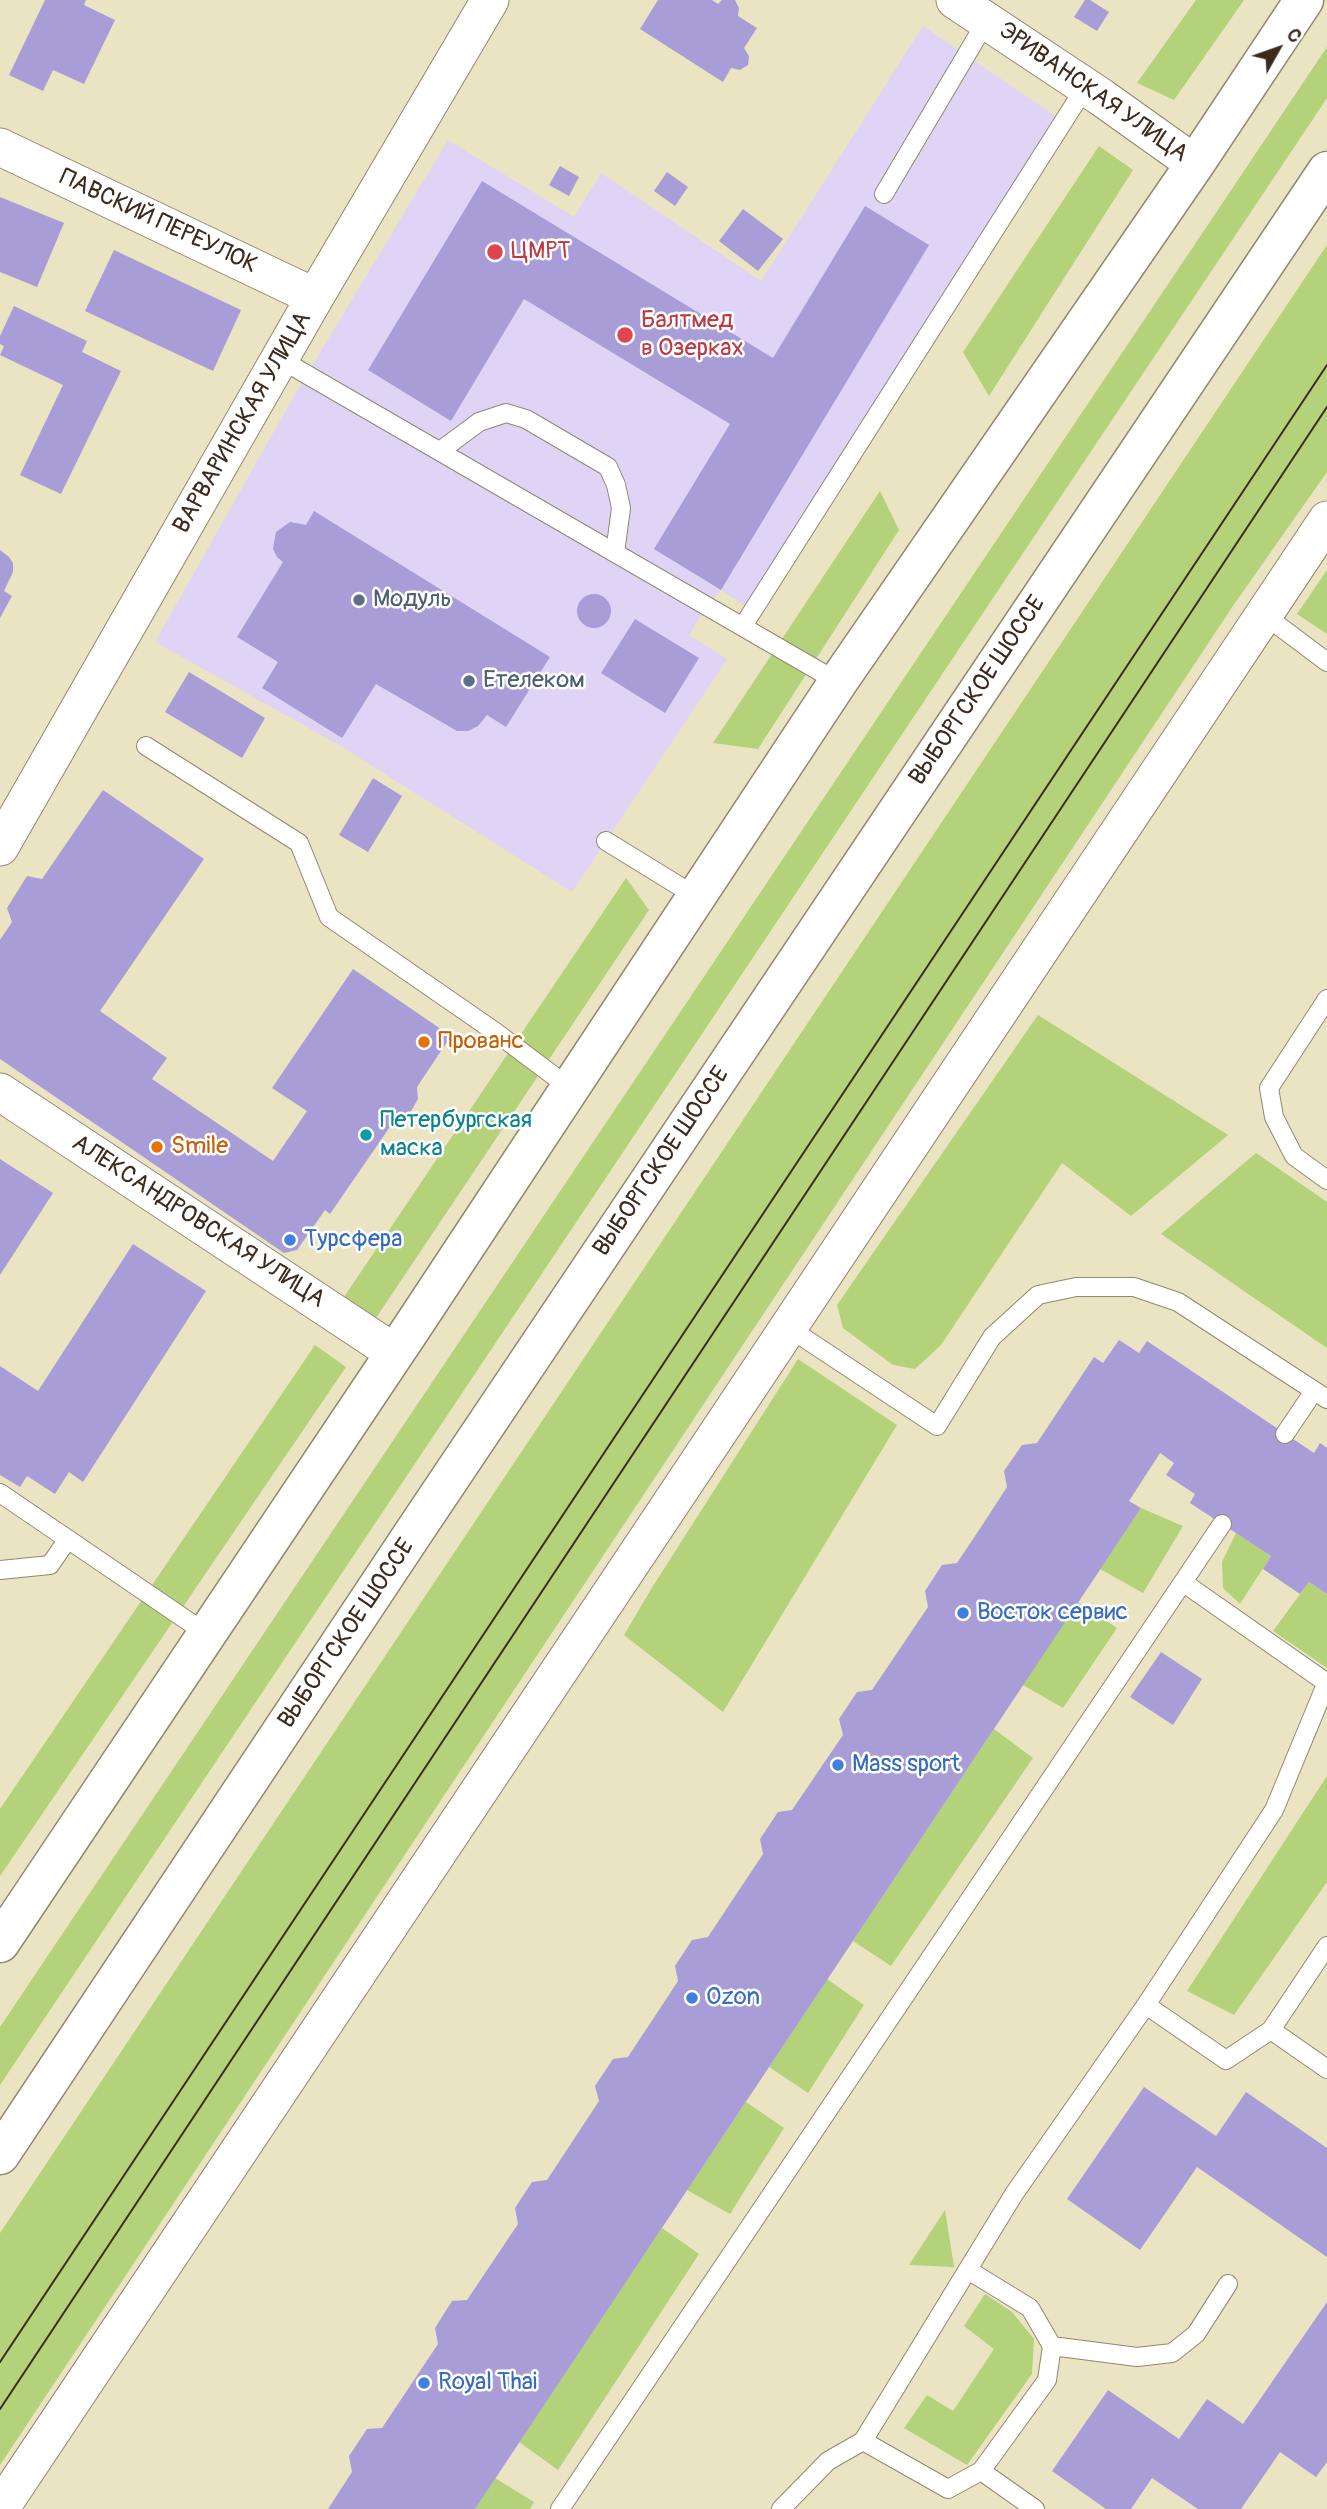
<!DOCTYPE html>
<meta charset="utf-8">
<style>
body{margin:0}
#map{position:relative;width:1327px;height:2509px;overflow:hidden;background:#eae4c3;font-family:Pangolin,sans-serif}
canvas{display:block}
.north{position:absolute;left:1243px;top:14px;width:70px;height:70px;-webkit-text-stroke:5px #fff;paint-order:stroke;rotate:50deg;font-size:19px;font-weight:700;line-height:28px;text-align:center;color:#3b2a1e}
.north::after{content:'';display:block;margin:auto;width:24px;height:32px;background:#3b2a1e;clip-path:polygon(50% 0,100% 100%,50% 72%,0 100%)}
</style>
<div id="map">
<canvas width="1327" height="2509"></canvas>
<div class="north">С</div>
</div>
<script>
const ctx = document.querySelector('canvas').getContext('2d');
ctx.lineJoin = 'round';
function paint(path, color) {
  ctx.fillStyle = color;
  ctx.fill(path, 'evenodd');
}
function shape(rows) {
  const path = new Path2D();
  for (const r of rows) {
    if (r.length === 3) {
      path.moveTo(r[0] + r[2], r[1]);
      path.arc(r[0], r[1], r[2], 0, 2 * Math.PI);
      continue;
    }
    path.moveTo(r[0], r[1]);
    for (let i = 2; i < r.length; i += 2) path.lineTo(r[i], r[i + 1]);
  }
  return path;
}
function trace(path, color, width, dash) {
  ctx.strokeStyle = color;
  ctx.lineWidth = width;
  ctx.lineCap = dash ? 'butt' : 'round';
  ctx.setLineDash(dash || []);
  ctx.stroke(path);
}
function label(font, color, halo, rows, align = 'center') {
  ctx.font = font + ' Pangolin,sans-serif';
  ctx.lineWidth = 5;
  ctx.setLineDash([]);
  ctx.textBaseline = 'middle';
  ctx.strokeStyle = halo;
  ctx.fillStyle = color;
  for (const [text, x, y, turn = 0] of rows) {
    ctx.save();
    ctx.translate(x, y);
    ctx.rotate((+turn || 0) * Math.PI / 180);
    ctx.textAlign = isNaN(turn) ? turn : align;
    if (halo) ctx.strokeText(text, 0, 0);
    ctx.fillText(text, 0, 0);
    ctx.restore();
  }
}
paint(shape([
 [923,26,1057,117,748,608,721,590,707,606,689,635,727,659,572,892,339,745,155,642,294,396,448,140,574,217,601,173,761,281]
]), '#dfd4f5');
paint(shape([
 [1196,0,1244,0,1174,100,1137,83],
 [1327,47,1327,98,0,2085,0,2027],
 [1099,146,1133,170,989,396,963,352],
 [1327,245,1327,472,1235,603,0,2465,0,2233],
 [880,491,899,530,758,749,713,743],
 [1327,570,1327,634,1297,614],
 [626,878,649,910,376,1318,344,1297],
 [1038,1015,1228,1135,1131,1216,1062,1163,941,1345,915,1369,893,1365,843,1328,837,1305],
 [1256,1153,1327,1202,1327,1348,1161,1234],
 [315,1345,346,1367,0,1876,0,1809],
 [798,1359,897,1425,723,1712,624,1635,653,1586],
 [1141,1508,1183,1526,1143,1593,1100,1569],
 [1236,1533,1271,1556,1240,1604,1223,1588,1222,1562],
 [1309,1582,1327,1594,1327,1668,1273,1631],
 [1078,1602,1117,1628,1063,1708,1023,1685],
 [994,1729,1033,1758,891,1966,853,1941],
 [1327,1776,1327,1882,1234,2015,1187,1991],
 [827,1979,864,2005,808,2093,769,2067],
 [746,2102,784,2128,730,2214,687,2190],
 [945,2210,954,2267,909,2265],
 [662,2228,699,2254,558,2470,519,2442],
 [985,2294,1012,2312,1034,2339,1032,2374,967,2465,904,2428,927,2395,953,2411,994,2349,964,2326],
 [495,2478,534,2502,530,2509,475,2509]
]), '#b3d27a');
paint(shape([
 [45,0,86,0,84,5,115,20,84,84,53,70,43,91,9,75],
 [658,0,712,0,718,4,722,0,735,0,739,8,738,16,757,28,744,48,749,56,748,65,740,70,731,68,723,82,640,29],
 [1085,0,1090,0,1109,12,1097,31,1074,17],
 [560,166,579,177,569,196,549,185],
 [667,172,688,187,675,206,654,191],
 [482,181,773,358,865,206,929,245,721,590,654,549,730,424,524,299,451,421,368,370],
 [0,197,64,223,37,287,0,272],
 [743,209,783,239,758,271,719,241],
 [114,250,241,310,213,371,85,311],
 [14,306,87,341,82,352,121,371,61,494,20,475,63,385,0,355,4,346,0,344,0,336],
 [314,511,550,657,506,727,487,715,478,726,468,731,457,731,376,684,342,738,262,688,278,662,237,637,283,562,277,557,273,549,276,532,290,522,306,525],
 [0,550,9,557,13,563,13,572,4,591,12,596,0,618],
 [594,611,17],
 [635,619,699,658,665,713,601,673],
 [189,672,265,718,242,758,165,712],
 [373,778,402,796,368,852,339,835],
 [103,790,204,859,100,1011,167,1058,152,1079,273,1161,307,1111,272,1088,353,969,451,1036,417,1087,418,1099,410,1113,396,1118,330,1214,325,1210,297,1250,284,1253,0,1059,0,940,12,922,7,908,27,876,42,879],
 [0,1159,53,1193,0,1275],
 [133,1244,206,1291,83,1482,69,1472,55,1494,27,1476,20,1487,0,1475,0,1366,38,1391],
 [1119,1340,1139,1353,1147,1341,1314,1453,1320,1443,1327,1448,1327,1594,1309,1582,1300,1594,1263,1569,1271,1556,1190,1503,1195,1494,1166,1475,1174,1463,1160,1453,1129,1501,1141,1508,475,2509,328,2509,352,2472,349,2456,367,2429,382,2428,438,2344,435,2328,452,2301,467,2300,518,2224,515,2208,532,2182,547,2180,599,2101,595,2086,613,2059,628,2057,678,1981,675,1966,692,1940,708,1937,763,1854,760,1839,778,1812,792,1810,843,1735,839,1719,857,1692,872,1690,928,1607,925,1591,942,1565,957,1563,983,1524,1007,1487,1004,1471,1022,1445,1037,1443,1094,1357,1103,1363],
 [1161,1652,1202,1679,1173,1725,1130,1697],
 [1144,2087,1216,2136,1246,2092,1327,2148,1327,2257,1197,2167,1140,2250,1067,2199],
 [1327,2302,1327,2462,1316,2477,1280,2452,1241,2509,1198,2509,1152,2478,1131,2509,1106,2509,1052,2471,1108,2390,1179,2439,1207,2399,1243,2424]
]), '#a89dd7');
const service = shape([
 [884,194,987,20],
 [280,359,838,682],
 [440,451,479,422,506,413,526,419,608,467,616,485,621,508,615,553],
 [1263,614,1327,662],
 [743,626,1086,86],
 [146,746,299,843,329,917,494,1031,570,1088],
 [606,841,697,897],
 [1327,999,1269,1088,1274,1117,1294,1156,1327,1180],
 [789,1328,937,1426,992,1337,1038,1295,1076,1287,1134,1287,1178,1302,1327,1399],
 [1285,1434,1314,1391],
 [0,1493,207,1634],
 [0,1570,50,1565,68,1539],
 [1184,1583,1327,1683],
 [1146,2005,1226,2060,1271,2030,1327,1946],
 [1271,2030,1327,2069],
 [1052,2346,1137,2357,1172,2353,1196,2334,1228,2284],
 [863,2441,948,2489,981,2471,1047,2380,1052,2346,1030,2308,968,2270],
 [981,2471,1035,2509],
 [560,2509,1222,1524],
 [781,2509,828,2461,863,2441,1014,2194,1146,2005,1274,1810,1327,1682]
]);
const minor = shape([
 [955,0,1101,97,1195,164],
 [0,147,315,297],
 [0,847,315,297,490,0],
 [0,1092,395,1353],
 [0,2509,1327,520]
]);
const primary = shape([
 [0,1943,411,1329,838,682,1195,164,1304,0],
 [0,2155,418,1526,1327,171]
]);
trace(service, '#928770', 20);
trace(minor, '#928770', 39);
trace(primary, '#928770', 41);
trace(service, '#fff', 18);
trace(minor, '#fff', 37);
trace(primary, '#fff', 38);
trace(shape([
 [0,2362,1327,365],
 [0,2409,1327,407]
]), '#3b2a1e', 2);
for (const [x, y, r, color] of [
 [495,252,9,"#e0444e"],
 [625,335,9,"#e0444e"],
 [359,600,7,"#5c6f8a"],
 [469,681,7,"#5c6f8a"],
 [424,1042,7,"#e8710a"],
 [366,1135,7,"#0f9aa8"],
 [157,1147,7,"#e8710a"],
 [290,1240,7,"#3f7fe0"],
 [963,1613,7,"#3f7fe0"],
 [838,1765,7,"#3f7fe0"],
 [692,1998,7,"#3f7fe0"],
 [424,2383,7,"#3f7fe0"]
]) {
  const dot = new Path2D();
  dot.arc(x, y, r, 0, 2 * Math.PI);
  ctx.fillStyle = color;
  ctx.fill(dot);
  trace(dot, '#fff', 2.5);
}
label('24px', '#3b2a1e', '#fff', [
 ["ЭРИВАНСКАЯ УЛИЦА",1093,93,35],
 ["ПАВСКИЙ ПЕРЕУЛОК",158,222,25],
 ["ВАРВАРИНСКАЯ УЛИЦА",243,423,-60],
 ["ВЫБОРГСКОЕ ШОССЕ",978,691,-56],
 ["ВЫБОРГСКОЕ ШОССЕ",662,1162,-56],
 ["АЛЕКСАНДРОВСКАЯ УЛИЦА",198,1222,33],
 ["ВЫБОРГСКОЕ ШОССЕ",347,1634,-56]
]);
label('24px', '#be3a42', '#fff', [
 ["ЦМРТ",511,252],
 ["Балтмед",641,321],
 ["в Озерках",641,349]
], 'left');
label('24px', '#4e5e75', '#fff', [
 ["Модуль",373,600],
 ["Етелеком",483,681]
], 'left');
label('24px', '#c56008', '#fff', [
 ["Прованс",438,1042],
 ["Smile",171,1147]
], 'left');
label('24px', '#0d838f', '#fff', [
 ["Петербургская",380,1121],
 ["маска",380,1149]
], 'left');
label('24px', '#366cbe', '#fff', [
 ["Турсфера",304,1240],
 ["Восток сервис",977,1613],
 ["Mass sport",852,1765],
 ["Ozon",706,1998],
 ["Royal Thai",438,2383]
], 'left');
</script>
